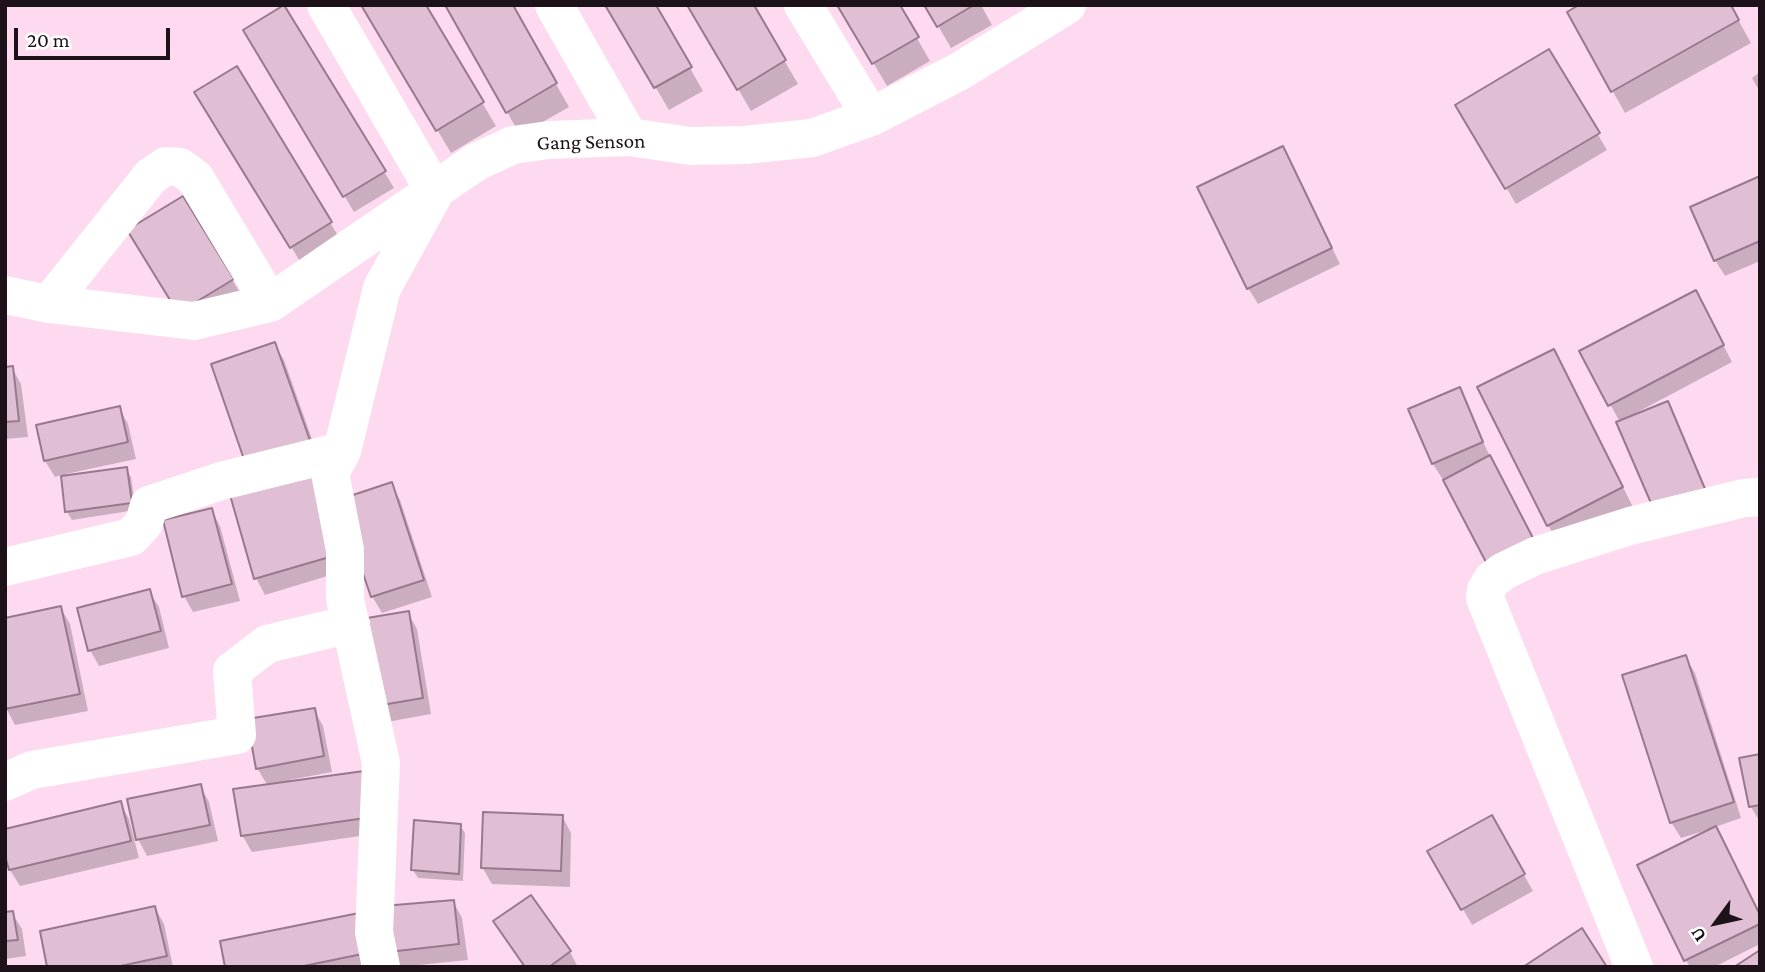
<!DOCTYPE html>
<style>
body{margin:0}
#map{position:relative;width:1765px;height:972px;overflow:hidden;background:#fddaf0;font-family:"Crimson Pro",serif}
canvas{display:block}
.frame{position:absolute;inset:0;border:7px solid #1e121a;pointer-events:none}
.north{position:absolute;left:1681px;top:888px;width:70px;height:70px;-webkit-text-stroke:5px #fff;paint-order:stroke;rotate:237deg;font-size:19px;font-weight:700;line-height:28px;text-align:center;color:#1e121a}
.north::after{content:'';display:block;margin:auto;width:24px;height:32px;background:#1e121a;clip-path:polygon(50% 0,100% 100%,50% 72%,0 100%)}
.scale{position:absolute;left:14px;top:28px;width:156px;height:32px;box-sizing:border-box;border:4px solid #1e121a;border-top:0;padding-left:9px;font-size:21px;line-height:24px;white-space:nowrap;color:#1e121a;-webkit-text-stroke:5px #fff;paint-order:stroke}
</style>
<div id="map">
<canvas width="1765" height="972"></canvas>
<div class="frame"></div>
<div class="north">U</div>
<div class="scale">20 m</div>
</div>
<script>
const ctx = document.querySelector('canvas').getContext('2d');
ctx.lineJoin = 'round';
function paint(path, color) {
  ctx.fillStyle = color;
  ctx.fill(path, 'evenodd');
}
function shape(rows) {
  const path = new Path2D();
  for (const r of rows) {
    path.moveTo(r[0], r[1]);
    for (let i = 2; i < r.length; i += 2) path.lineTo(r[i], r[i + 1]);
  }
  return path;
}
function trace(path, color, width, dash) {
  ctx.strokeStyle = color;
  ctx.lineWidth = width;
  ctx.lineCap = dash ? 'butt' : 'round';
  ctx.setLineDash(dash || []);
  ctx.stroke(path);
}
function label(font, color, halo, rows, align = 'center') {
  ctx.font = font + ' "Crimson Pro",serif';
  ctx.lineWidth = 5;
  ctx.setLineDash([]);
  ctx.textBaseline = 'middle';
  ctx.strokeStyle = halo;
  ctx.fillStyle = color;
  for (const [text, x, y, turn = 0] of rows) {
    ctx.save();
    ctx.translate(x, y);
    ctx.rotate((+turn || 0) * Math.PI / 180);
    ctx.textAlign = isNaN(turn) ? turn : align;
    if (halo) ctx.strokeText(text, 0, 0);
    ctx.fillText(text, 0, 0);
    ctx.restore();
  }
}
paint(shape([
 [363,5,424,5,496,126,451,153],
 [447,5,511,5,569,107,520,135],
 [607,5,654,5,703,91,669,110],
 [689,5,752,5,798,84,751,111],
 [839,5,898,5,930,61,887,86],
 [926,5,981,5,992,25,951,48],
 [1730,5,1751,43,1625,113,1569,13],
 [285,7,394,188,354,212,245,31],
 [1549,51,1607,150,1516,204,1457,106],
 [236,68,340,239,301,263,206,108],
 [1760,72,1760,92,1752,78],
 [1291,164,1340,264,1258,304,1248,288],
 [1760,178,1760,261,1725,276,1715,260],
 [183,198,242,296,189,328],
 [1704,308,1732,362,1636,413,1637,415,1667,403,1676,419,1716,513,1620,422,1581,352],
 [274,344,284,360,320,462,347,570,265,595,256,578,257,481],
 [12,368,21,384,28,437,5,439,5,369],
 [1566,374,1635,511,1561,547,1548,525],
 [1459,389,1491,459,1489,563,1444,479,1443,480,1433,464,1410,410],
 [119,408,128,424,136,459,66,474,67,477,126,469,131,477,136,510,72,520,67,512,62,475,55,477,45,461],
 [391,484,400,500,432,597,382,613,372,596],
 [211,510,220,526,240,601,193,612,184,596],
 [149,591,159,607,169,648,99,666,90,650],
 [60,607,70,624,88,711,15,725,5,706],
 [408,613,417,629,431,714,387,722,377,706],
 [1685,657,1695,673,1741,818,1715,827,1760,916,1760,944,1714,967,1690,967,1686,960,1707,832,1707,830,1681,838,1671,822],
 [314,710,323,726,332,772,289,780,289,783,364,773,380,833,252,852,242,835,268,786,257,768],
 [1760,756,1760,822,1751,807],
 [200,786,209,802,218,841,147,856,138,839],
 [120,803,129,819,139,858,20,886,10,870,5,848],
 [562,816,571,833,570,887,492,884,482,867],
 [1491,817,1533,891,1472,925,1430,851],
 [460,825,465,833,463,881,418,878,413,870],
 [531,897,570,952,578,967,525,967,504,937,495,921],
 [453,901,462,918,468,960,399,967,390,951],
 [155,908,164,924,173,967,49,967],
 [5,913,12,913,22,929,26,956,5,959],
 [358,915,375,967,227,967]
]), '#0003');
const building = shape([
 [284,5,386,171,343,197,243,30,284,5],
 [361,5,426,5,484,102,436,131,361,5],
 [445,5,513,5,557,83,506,113,445,5],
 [605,5,656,5,692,67,654,88,605,5],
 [687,5,754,5,786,60,737,90,687,5],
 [837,5,900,5,919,37,872,64,837,5],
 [924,5,974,5,937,27,924,5],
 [1579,5,1731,5,1739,20,1611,92,1567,12,1579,5],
 [1549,49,1600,133,1505,189,1455,105,1549,49],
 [237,66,332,222,290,248,194,92,237,66],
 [1283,146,1332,248,1247,289,1197,187,1283,146],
 [1760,176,1760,241,1714,261,1690,207,1760,176],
 [183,196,234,279,178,313,127,230,183,196],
 [1696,290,1724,345,1608,406,1579,351,1696,290],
 [275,342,312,446,247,468,211,364,275,342],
 [1554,349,1623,487,1547,526,1477,387,1554,349],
 [13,366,19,421,5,422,5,367,13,366],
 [1460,387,1483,442,1432,464,1408,409,1460,387],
 [1668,401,1708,496,1657,517,1616,422,1668,401],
 [120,406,128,442,44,461,36,425,120,406],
 [1490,455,1534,540,1487,564,1443,480,1490,455],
 [313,463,340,554,254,579,228,488,313,463],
 [127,467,132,503,65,512,61,476,127,467],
 [392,482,424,580,371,597,338,500,392,482],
 [212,508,232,584,182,597,163,520,212,508],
 [150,589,161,631,88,651,77,608,150,589],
 [61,606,80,694,5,709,5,618,61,606],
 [409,611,423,698,376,706,361,619,409,611],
 [1686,655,1734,802,1670,823,1622,675,1686,655],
 [315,708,324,756,256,769,247,719,315,708],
 [1760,754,1760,805,1749,807,1739,758,1760,754],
 [364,771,372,817,241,836,233,789,364,771],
 [201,784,210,825,136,840,127,799,201,784],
 [121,801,131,841,9,870,5,856,5,829,121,801],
 [483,812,563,815,561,871,481,868,483,812],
 [1492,815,1525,874,1461,910,1427,851,1492,815],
 [414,820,461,824,459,874,411,870,414,820],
 [1716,826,1760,915,1760,924,1684,961,1637,865,1716,826],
 [531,895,571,951,549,967,525,967,493,921,531,895],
 [454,900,459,944,388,952,383,906,454,900],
 [155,906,167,956,116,967,47,967,40,931,155,906],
 [13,911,18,940,5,941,5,912,13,911],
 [359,913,367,953,299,967,225,967,220,941,359,913],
 [1582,928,1607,967,1523,967,1582,928],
 [1760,950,1760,967,1734,967,1760,950]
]);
paint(building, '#e0bed4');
trace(building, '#97788c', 2);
trace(shape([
 [326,5,435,192,382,288,342,451,330,473,345,550,345,599,381,763,374,932,381,967],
 [554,5,629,137],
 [803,5,871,117],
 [5,295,49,304,194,321,270,303,476,162,513,145,549,140,629,137,691,146,745,145,812,138,871,117,960,71,1067,5],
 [49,304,151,176,166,166,180,167,195,178,270,303],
 [5,567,131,537,144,523,149,505,221,481,342,451],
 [5,782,32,770,237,735,232,671,267,644,351,624],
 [1634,967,1485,598,1486,590,1492,580,1504,571,1535,556,1630,526,1744,498,1760,497]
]), '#fff', 38);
label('21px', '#1e121a', '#fff', [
 ["Gang Senson",591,142,-1]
]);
</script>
